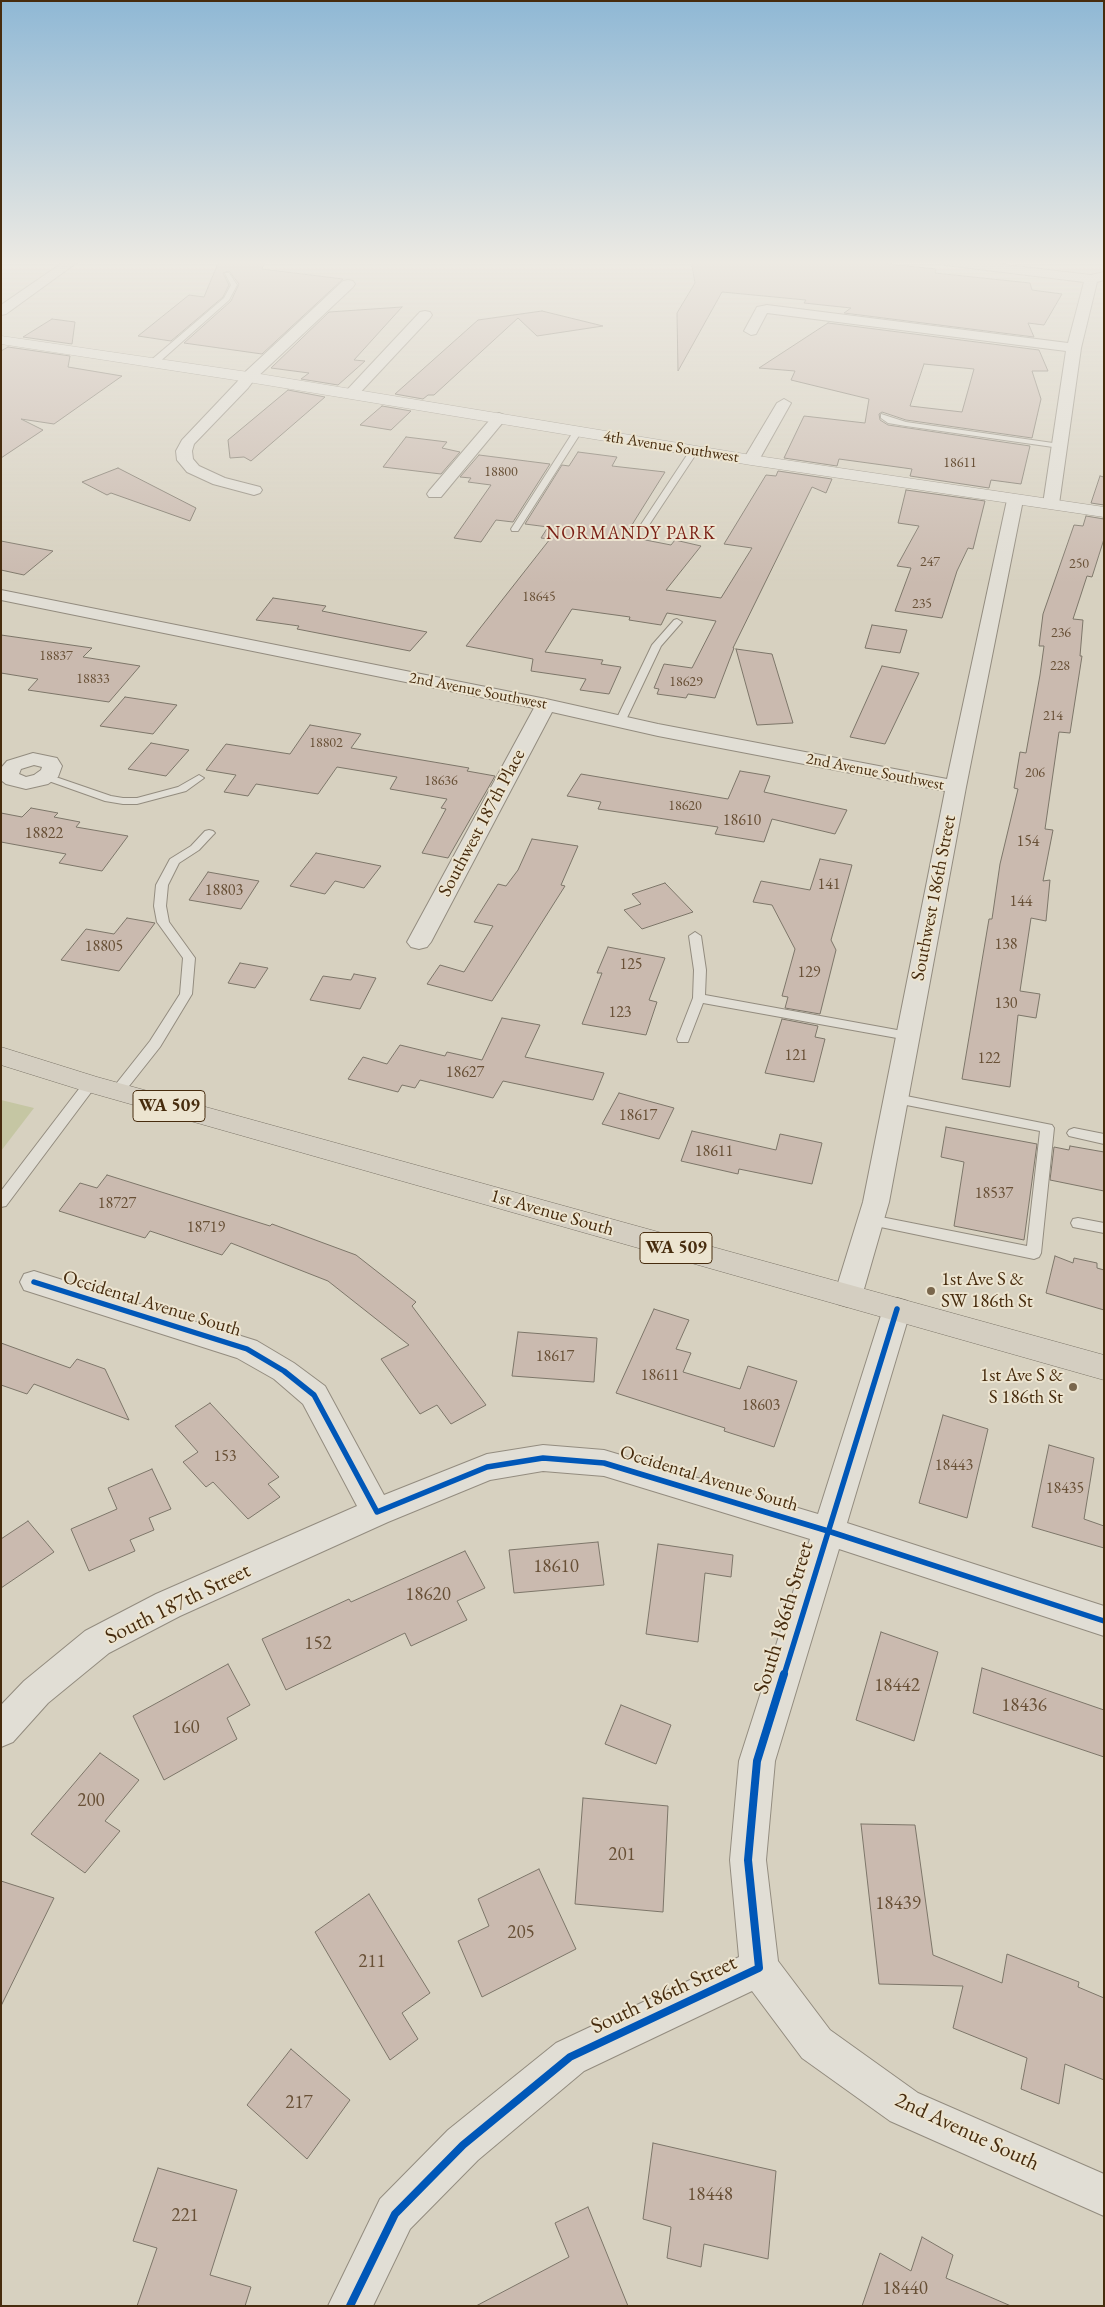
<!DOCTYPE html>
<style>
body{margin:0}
#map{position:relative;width:1105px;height:2307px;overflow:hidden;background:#d7d1c0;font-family:"EB Garamond",serif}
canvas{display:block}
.frame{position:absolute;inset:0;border:2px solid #472c0e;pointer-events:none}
</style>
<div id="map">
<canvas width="1105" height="2307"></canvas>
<div class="frame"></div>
</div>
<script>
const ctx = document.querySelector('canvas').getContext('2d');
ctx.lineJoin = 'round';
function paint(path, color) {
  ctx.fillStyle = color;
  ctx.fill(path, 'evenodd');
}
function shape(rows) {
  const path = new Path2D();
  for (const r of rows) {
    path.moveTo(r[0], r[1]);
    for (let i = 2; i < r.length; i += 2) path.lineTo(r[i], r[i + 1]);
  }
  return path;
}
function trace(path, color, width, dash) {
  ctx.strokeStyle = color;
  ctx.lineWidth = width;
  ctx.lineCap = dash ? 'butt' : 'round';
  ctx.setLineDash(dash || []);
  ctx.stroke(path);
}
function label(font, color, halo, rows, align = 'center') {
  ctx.font = font + ' "EB Garamond",serif';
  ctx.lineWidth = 4;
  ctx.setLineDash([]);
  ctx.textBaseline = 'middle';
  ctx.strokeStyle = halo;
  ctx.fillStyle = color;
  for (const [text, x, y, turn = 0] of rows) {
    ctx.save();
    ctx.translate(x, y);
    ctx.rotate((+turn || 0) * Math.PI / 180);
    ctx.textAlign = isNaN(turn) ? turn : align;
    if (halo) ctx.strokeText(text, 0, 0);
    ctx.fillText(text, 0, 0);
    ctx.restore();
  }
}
paint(shape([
 [1,1100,34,1108,1,1151]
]), '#c5c6a3');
const building = shape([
 [219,261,265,261,262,269,343,279,262,354,184,343,231,301,239,284,229,271,223,273,229,285,223,297,171,341,138,336,189,295,204,297,219,261],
 [691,261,880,261,879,263,936,269,935,273,1030,283,1032,290,1062,294,1044,325,1028,323,1034,337,844,313,851,308,804,303,806,300,722,292,678,371,677,313,695,283,691,261],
 [402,307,354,360,365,361,338,385,301,379,309,373,271,368,329,312,402,307],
 [542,311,603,326,537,336,518,318,434,395,428,395,423,399,395,394,478,320,542,311],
 [52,319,75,322,72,344,23,337,52,319],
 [828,323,1039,350,1048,371,1032,371,1041,399,1032,438,906,420,882,412,879,414,880,420,888,425,1030,446,1021,484,991,480,989,488,910,476,912,469,839,459,837,466,784,458,804,416,865,423,869,399,791,380,795,371,759,368,828,323],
 [924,364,974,369,962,412,910,406,924,364],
 [8,347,70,356,68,367,122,376,54,424,21,419,43,430,1,458,1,351,8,347],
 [288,390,325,397,251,461,244,457,230,458,228,440,288,390],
 [382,406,411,411,391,430,360,425,382,406],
 [406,437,447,442,442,448,460,452,441,474,383,467,406,437],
 [578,452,617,457,612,466,665,472,625,536,671,545,675,540,701,546,666,590,721,598,752,548,724,544,766,475,776,476,778,471,832,479,826,493,812,487,733,648,734,648,715,698,688,694,686,698,657,694,659,689,654,688,664,664,692,668,716,621,667,613,661,625,629,620,630,617,572,609,545,652,603,660,601,664,621,667,609,694,580,690,586,679,531,671,533,659,466,646,550,539,541,538,548,527,525,524,562,465,569,466,578,452],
 [479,455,550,464,513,522,496,520,481,542,454,538,491,485,468,482,471,478,460,477,479,455],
 [118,468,196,508,190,521,111,493,107,495,82,482,118,468],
 [1100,476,1104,477,1104,505,1091,503,1100,476],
 [906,490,985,501,973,549,968,548,957,571,942,618,895,611,911,568,897,566,919,526,898,523,906,490],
 [1086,516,1104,519,1104,539,1092,577,1087,576,1073,619,1083,620,1080,656,1082,656,1070,733,1059,732,1045,829,1053,830,1043,881,1050,880,1046,921,1031,918,1020,991,1040,994,1036,1018,1018,1015,1010,1087,962,1079,989,919,992,919,1000,864,1018,789,1014,788,1020,752,1026,753,1040,675,1044,646,1039,646,1043,614,1074,525,1083,526,1086,516],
 [1,541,53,551,24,575,1,570,1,541],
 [273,598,326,606,322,611,427,632,410,651,297,629,299,626,256,620,273,598],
 [872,625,907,630,900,653,865,648,872,625],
 [1,635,92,648,83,657,140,666,109,702,28,690,38,679,1,673,1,635],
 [736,649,772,654,793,723,757,725,736,649],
 [882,666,919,673,885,744,850,737,882,666],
 [125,697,177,705,153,734,100,726,125,697],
 [310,725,361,734,351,748,469,768,467,771,495,776,448,858,422,853,446,809,441,808,447,799,390,789,397,777,337,767,318,794,256,784,248,796,224,792,236,775,206,770,226,744,290,754,310,725],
 [151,743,189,750,166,776,128,769,151,743],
 [740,771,770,776,764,792,847,810,835,834,772,819,764,842,715,834,718,827,598,809,601,802,567,796,581,774,728,799,740,771],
 [31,808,58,813,54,817,80,822,76,827,128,836,102,871,59,863,66,854,1,842,1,813,22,817,31,808],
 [532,839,578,846,561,885,565,886,492,1001,427,984,440,965,464,972,493,926,474,922,498,884,506,886,518,870,532,839],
 [316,853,381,866,364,888,335,881,325,894,290,886,316,853],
 [820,859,852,865,831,940,836,950,820,1014,785,1008,788,997,782,996,795,949,772,905,753,902,761,881,810,890,820,859],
 [208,872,259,881,241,909,189,900,208,872],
 [665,883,693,912,642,929,624,910,641,904,632,894,665,883],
 [127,918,155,923,119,971,61,960,86,929,114,934,127,918],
 [608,947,665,958,649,1000,657,1002,646,1035,582,1024,602,973,597,973,608,947],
 [240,963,268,968,255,988,228,983,240,963],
 [354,974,376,978,360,1009,310,1000,323,976,351,980,354,974],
 [502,1018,540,1025,525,1057,604,1073,593,1100,503,1081,493,1098,420,1080,415,1088,402,1085,398,1092,348,1079,363,1057,387,1064,400,1045,445,1056,447,1052,482,1060,502,1018],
 [782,1019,818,1026,815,1037,825,1039,814,1082,765,1073,782,1019],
 [619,1093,674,1108,659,1139,602,1124,619,1093],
 [946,1127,1037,1144,1024,1240,954,1226,964,1162,941,1157,946,1127],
 [692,1131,776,1150,780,1134,822,1143,812,1184,739,1169,738,1174,681,1161,692,1131],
 [1070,1146,1104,1152,1104,1191,1050,1180,1054,1147,1069,1150,1070,1146],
 [107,1175,270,1226,272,1224,356,1255,416,1302,412,1306,486,1405,451,1424,437,1405,420,1414,381,1359,409,1345,328,1281,231,1243,222,1255,150,1231,145,1238,59,1211,80,1183,97,1188,107,1175],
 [1055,1256,1073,1263,1074,1258,1097,1263,1097,1268,1104,1270,1104,1310,1046,1293,1055,1256],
 [654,1309,689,1320,676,1349,691,1353,683,1372,740,1389,748,1366,797,1381,774,1447,724,1431,725,1428,616,1393,654,1309],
 [518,1332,597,1338,594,1382,512,1376,518,1332],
 [1,1343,70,1368,77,1359,105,1369,129,1420,34,1384,27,1394,1,1385,1,1343],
 [210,1403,279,1477,268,1484,280,1497,248,1519,213,1482,206,1487,183,1462,198,1452,175,1426,210,1403],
 [943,1415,988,1429,967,1518,919,1503,943,1415],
 [1049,1445,1094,1458,1084,1519,1104,1526,1104,1548,1032,1527,1049,1445],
 [152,1469,171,1509,149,1518,154,1530,130,1540,135,1551,89,1571,71,1529,117,1509,108,1488,152,1469],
 [28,1521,54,1552,1,1588,1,1539,28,1521],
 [598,1542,604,1585,514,1593,509,1550,598,1542],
 [658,1544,733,1555,731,1577,705,1573,698,1642,646,1634,658,1544],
 [465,1551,485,1588,457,1601,467,1620,411,1646,405,1633,286,1690,262,1639,349,1599,351,1602,465,1551],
 [881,1632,938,1652,914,1741,856,1720,881,1632],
 [228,1664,250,1705,227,1718,237,1739,164,1780,133,1716,228,1664],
 [982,1668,1104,1710,1104,1757,973,1713,982,1668],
 [621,1705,671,1725,656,1764,605,1744,621,1705],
 [100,1753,139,1780,105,1821,120,1831,85,1873,31,1834,100,1753],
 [583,1798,668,1806,663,1912,575,1904,583,1798],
 [861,1824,915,1825,933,1955,1002,1983,1007,1954,1079,1982,1078,1987,1104,1998,1104,2080,1065,2064,1059,2104,1021,2089,1027,2058,953,2028,963,1986,879,1984,861,1824],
 [539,1869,576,1949,482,1997,458,1941,489,1926,478,1899,539,1869],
 [1,1881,54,1898,1,2006,1,1881],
 [369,1894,430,1993,402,2013,418,2039,390,2060,315,1932,369,1894],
 [291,2049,350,2100,307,2159,247,2105,291,2049],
 [653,2143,776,2171,768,2259,704,2244,701,2267,667,2258,671,2227,643,2219,653,2143],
 [158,2168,237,2190,210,2275,251,2287,245,2306,137,2306,157,2248,133,2241,158,2168],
 [588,2207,628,2306,476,2306,569,2257,555,2223,588,2207],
 [922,2237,953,2255,946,2278,1011,2306,862,2306,880,2253,911,2271,922,2237]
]);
paint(building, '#cabaaf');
trace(building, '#7d7669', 1);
const service = shape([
 [225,273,229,273,237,285,229,300,156,365,150,365,150,361,224,298,231,285,225,273],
 [881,414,906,422,1060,444,1064,446,1060,448,906,426,888,423,881,418,881,414],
 [575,429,582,431,518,531,512,531,511,529,575,429],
 [691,449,698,451,647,528,641,528,640,526,691,449],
 [677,619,682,622,661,646,625,722,624,724,616,724,615,722,652,645,674,620,677,619],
 [47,774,111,796,123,798,137,798,178,787,199,775,204,778,186,791,137,804,123,804,105,801,43,779,43,775,47,774],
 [209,830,213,831,215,833,213,835,199,850,179,863,168,885,166,906,169,922,195,958,192,994,160,1047,122,1095,112,1095,110,1092,112,1089,150,1041,180,994,183,958,157,922,154,906,156,885,170,859,191,846,205,831,209,830],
 [695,932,701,936,706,970,705,995,908,1032,914,1036,908,1040,703,1003,688,1042,678,1042,677,1039,693,998,694,970,689,936,695,932],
 [90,1079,97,1084,95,1087,6,1206,1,1207,1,1191,85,1081,90,1079],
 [896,1094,1052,1125,1054,1128,1041,1253,1039,1257,1034,1259,866,1224,864,1220,866,1216,871,1215,1027,1246,1040,1131,891,1102,889,1099,896,1094],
 [1074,1128,1104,1134,1104,1144,1069,1136,1067,1133,1069,1130,1074,1128],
 [1078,1218,1104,1223,1104,1233,1073,1227,1071,1223,1073,1219,1078,1218]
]);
const minor = shape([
 [65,261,79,261,6,314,1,315,1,305,65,261],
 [939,261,973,261,1091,275,1104,272,1104,280,1097,282,1081,348,1059,504,1057,507,1045,507,1043,504,1066,351,767,313,756,334,751,335,744,331,757,307,767,305,1068,343,1084,282,945,265,939,261],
 [348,280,353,281,355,284,353,287,254,380,248,388,194,444,192,451,193,459,199,466,225,478,260,487,262,490,260,493,254,495,213,484,187,472,177,460,176,451,182,440,237,382,243,374,343,281,348,280],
 [425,311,430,312,432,315,430,318,356,397,346,397,344,394,346,391,420,312,425,311],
 [784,399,791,403,759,460,757,463,745,463,743,460,777,403,784,399],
 [499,413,504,415,507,418,504,421,441,497,429,497,427,494,429,491,494,415,499,413],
 [1015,495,1021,497,1023,500,966,787,889,1202,862,1296,858,1304,848,1307,838,1304,834,1296,863,1202,945,791,658,736,552,712,431,942,427,947,419,949,411,947,407,942,534,708,1,600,1,590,546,699,658,724,947,779,1007,500,1009,497,1015,495],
 [33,753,57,758,62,766,58,777,48,784,26,789,6,784,2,781,1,768,7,761,33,753],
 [34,765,42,767,41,770,34,775,26,777,19,774,21,769,34,765],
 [34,1271,257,1341,294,1363,325,1386,384,1495,487,1454,543,1445,604,1450,818,1514,883,1309,887,1301,897,1298,907,1301,911,1309,847,1523,1104,1606,1104,1636,839,1549,775,1761,766,1860,778,1961,830,2030,918,2093,1104,2174,1104,2216,890,2121,802,2058,752,1991,584,2071,478,2160,410,2229,373,2306,328,2306,380,2199,448,2130,556,2043,739,1957,730,1860,739,1761,810,1539,604,1476,543,1471,490,1480,388,1522,180,1616,109,1653,48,1703,13,1742,1,1747,1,1705,24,1681,85,1631,156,1594,357,1506,303,1404,274,1379,237,1358,24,1290,20,1282,24,1274,34,1271]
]);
const tertiary = shape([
 [1,336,248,372,751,455,1104,507,1104,517,751,465,248,382,1,344,1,336]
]);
const primary = shape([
 [1,1047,97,1077,1104,1355,1104,1380,81,1090,1,1065,1,1047]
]);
trace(service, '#938c7f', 2);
trace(minor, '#938c7f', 2);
trace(tertiary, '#938c7f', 1);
trace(primary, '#7d7669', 1);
paint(service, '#e1ded5');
paint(minor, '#e1ded5');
paint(tertiary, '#e1ded5');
paint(primary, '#d4cec1');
trace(shape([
 [34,1282,247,1349,284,1371,314,1395,377,1512,487,1467,543,1458,604,1463,828,1531,1104,1621],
 [784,1675,897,1309]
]), '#0057b8', 5.5);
trace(shape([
 [350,2306,395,2214,463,2145,570,2057,759,1968,748,1860,757,1761,784,1674]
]), '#0057b8', 8);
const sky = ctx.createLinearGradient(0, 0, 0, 584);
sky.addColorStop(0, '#8fb8d5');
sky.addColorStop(0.45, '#edeae3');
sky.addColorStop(1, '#edeae300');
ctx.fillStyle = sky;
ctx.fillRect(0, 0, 1105, 584);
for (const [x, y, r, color] of [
 [931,1291,5,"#79664c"],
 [1073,1387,5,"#79664c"]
]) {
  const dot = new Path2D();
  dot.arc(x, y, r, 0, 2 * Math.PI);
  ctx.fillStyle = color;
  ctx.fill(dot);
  trace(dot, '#ece4d0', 2);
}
label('14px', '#685036', null, [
 ["18611",960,463],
 ["18800",501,472],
 ["247",930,562],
 ["250",1079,564],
 ["18645",539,597],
 ["235",922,604],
 ["236",1061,633],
 ["18837",56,656],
 ["228",1060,666],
 ["18833",93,679],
 ["18629",686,682],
 ["214",1053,716],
 ["18802",326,743],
 ["206",1035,773],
 ["18636",441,781],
 ["18620",685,806]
]);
label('16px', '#472c0e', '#ece4d0', [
 ["4th Avenue Southwest",671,447,9],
 ["2nd Avenue Southwest",478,691,11],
 ["2nd Avenue Southwest",875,772,11]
]);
label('16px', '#685036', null, [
 ["18610",742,821],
 ["18822",44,834],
 ["154",1028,842],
 ["141",829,885],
 ["18803",224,891],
 ["144",1021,902],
 ["138",1006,945],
 ["18805",104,947],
 ["125",631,965],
 ["129",809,973],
 ["130",1006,1004],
 ["123",620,1013],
 ["121",796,1056],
 ["122",989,1059],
 ["18627",465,1073],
 ["18617",638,1116],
 ["18611",714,1152],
 ["18537",994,1194],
 ["18727",117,1204],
 ["18719",206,1228],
 ["18617",555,1357],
 ["18611",660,1376],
 ["18603",761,1406],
 ["153",225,1457],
 ["18443",954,1466],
 ["18435",1065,1489]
]);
ctx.letterSpacing = '1px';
label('18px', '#7a1f14', '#ece4d0', [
 ["NORMANDY PARK",631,534]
]);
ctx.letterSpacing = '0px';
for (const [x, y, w] of [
 [169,1106,72],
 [676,1248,72]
]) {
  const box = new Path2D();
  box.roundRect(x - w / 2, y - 15.5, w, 31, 4);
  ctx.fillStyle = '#ece4d0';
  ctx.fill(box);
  trace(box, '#472c0e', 1);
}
label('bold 18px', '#472c0e', null, [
 ["WA 509",169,1106],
 ["WA 509",676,1248]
]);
label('19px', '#472c0e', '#ece4d0', [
 ["Southwest 187th Place",482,823,-62],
 ["Southwest 186th Street",934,898,-79],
 ["1st Avenue South",552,1213,16],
 ["Occidental Avenue South",152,1304,17],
 ["Occidental Avenue South",709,1479,17]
]);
label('19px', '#472c0e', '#ece4d0', [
 ["1st Ave S &",941,1280],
 ["SW 186th St",941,1302],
 ["1st Ave S &",1063,1376,"right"],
 ["S 186th St",1063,1398,"right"]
], 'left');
label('19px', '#685036', null, [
 ["18610",556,1567],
 ["18620",428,1595],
 ["152",318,1644],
 ["18442",897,1686],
 ["18436",1024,1706],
 ["160",186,1728],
 ["200",91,1801],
 ["201",622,1855],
 ["18439",898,1904],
 ["205",521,1933],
 ["211",372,1962],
 ["217",299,2103],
 ["18448",710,2195],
 ["221",185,2216],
 ["18440",905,2289]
]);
label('22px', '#472c0e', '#ece4d0', [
 ["South 187th Street",178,1604,-26],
 ["South 186th Street",784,1618,-73],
 ["South 186th Street",664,1995,-25],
 ["2nd Avenue South",967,2132,25]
]);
</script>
